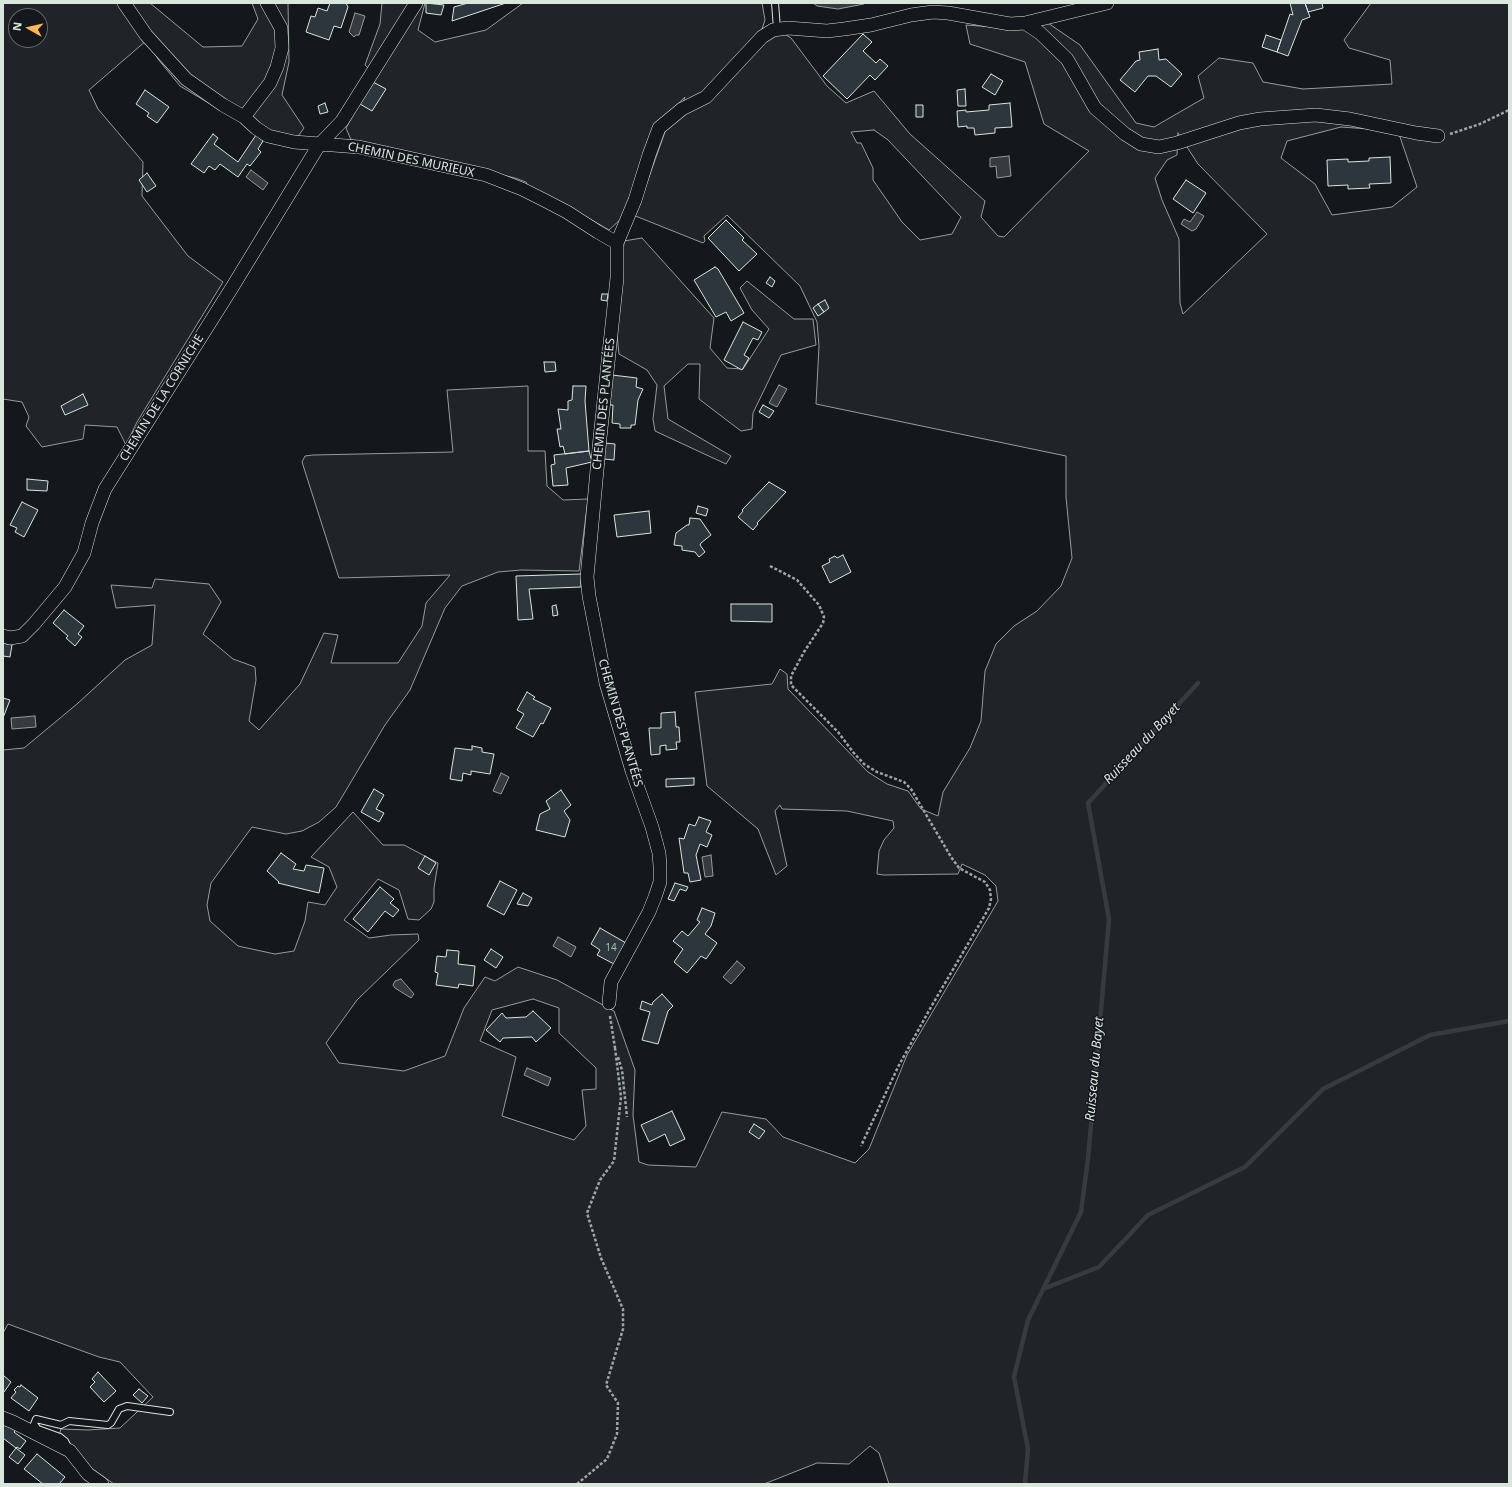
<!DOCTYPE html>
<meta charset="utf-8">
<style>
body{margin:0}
#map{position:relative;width:1512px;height:1487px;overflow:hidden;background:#14181c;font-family:"Noto Sans",sans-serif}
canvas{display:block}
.frame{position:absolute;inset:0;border:4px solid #d8e6dc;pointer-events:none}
.north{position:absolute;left:8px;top:8px;width:40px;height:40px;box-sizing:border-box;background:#14181c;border:1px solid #626a69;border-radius:50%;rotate:278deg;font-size:11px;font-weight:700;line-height:16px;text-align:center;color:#d8e6dc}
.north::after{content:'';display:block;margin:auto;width:14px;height:18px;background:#ffb74d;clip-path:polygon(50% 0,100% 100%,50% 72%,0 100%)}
</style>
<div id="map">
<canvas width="1512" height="1487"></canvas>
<div class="frame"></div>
<div class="north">N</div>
</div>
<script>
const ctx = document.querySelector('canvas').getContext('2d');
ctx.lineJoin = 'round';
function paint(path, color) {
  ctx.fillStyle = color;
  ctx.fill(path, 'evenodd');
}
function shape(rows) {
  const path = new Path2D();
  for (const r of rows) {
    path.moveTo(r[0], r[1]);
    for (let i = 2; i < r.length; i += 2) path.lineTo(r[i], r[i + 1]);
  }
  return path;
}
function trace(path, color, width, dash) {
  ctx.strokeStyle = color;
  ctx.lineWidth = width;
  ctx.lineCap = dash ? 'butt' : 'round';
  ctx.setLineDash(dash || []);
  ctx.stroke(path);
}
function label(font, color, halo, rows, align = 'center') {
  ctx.font = font + ' "Noto Sans",sans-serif';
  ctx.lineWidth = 3;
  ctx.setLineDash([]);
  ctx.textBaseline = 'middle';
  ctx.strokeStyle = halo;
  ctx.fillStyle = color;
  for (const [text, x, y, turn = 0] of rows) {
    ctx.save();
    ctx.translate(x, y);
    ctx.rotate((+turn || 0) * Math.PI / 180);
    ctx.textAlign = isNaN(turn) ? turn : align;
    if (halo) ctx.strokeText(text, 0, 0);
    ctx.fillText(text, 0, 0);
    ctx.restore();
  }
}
const green = shape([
 [3,3,150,3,203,47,242,46,258,19,252,3,288,3,289,62,282,95,304,128,296,139,278,137,229,115,180,86,158,59,147,40,89,90,98,109,143,162,142,196,188,256,223,282,137,422,126,445,117,427,85,425,83,439,42,447,26,426,29,417,22,402,3,399,3,3],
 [16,16,40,16,40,40,16,40,16,16],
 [382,3,425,3,418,30,435,42,486,30,523,3,762,3,765,20,762,29,783,33,791,38,827,86,846,103,874,91,910,134,985,201,981,217,998,236,1004,237,1089,151,1044,124,1025,62,970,44,966,25,1020,29,1048,23,1080,45,1136,123,1154,127,1204,98,1198,76,1219,58,1253,63,1263,82,1303,89,1392,84,1390,60,1349,48,1344,40,1371,3,1509,3,1509,1484,889,1484,879,1453,870,1446,849,1464,817,1463,764,1484,114,1484,91,1468,58,1438,61,1429,88,1430,120,1428,153,1397,120,1362,99,1357,8,1324,3,1333,3,750,24,748,77,704,125,660,152,645,155,605,116,608,111,585,152,588,155,579,209,584,221,602,203,634,233,659,255,667,256,680,249,721,259,730,300,684,324,633,338,635,331,663,398,663,422,626,426,603,450,575,339,578,302,462,305,456,313,455,453,452,447,390,528,386,528,451,545,451,547,486,563,500,588,499,579,571,521,570,498,572,462,586,445,608,410,690,385,725,336,807,319,822,302,831,286,834,252,827,211,883,207,905,210,921,238,946,275,954,294,951,305,921,308,902,325,905,337,887,329,867,311,857,353,812,383,845,404,845,438,863,434,888,434,902,431,909,419,920,408,919,399,890,378,879,344,920,369,938,391,935,418,934,419,940,357,1000,326,1043,339,1063,404,1071,445,1056,464,1008,485,977,495,981,518,967,557,980,614,1011,635,1070,633,1115,639,1162,648,1165,696,1167,722,1112,766,1119,783,1137,855,1163,869,1149,907,1055,998,901,996,886,985,875,962,864,958,874,883,875,877,874,879,851,884,840,894,828,893,821,847,811,782,809,780,805,775,811,787,866,776,875,758,829,707,786,695,692,772,684,780,669,787,674,788,689,868,772,887,784,908,791,921,809,938,816,943,792,970,748,981,721,985,671,996,644,1014,626,1037,611,1061,586,1072,558,1066,497,1066,456,816,404,819,346,817,322,800,286,727,215,704,236,705,241,703,243,633,215,648,180,666,129,678,116,685,97,659,122,623,217,609,230,562,203,528,186,526,182,515,178,351,140,346,128,375,75,365,65,380,24,382,3],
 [1341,127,1398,131,1417,187,1392,207,1332,215,1315,184,1281,158,1287,141,1341,127],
 [874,130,888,140,961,217,952,234,920,240,902,222,873,180,873,168,861,143,857,143,851,132,874,130],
 [1178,133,1198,164,1267,234,1183,314,1180,303,1179,239,1162,200,1155,178,1167,160,1177,155,1178,133],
 [533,999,559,1008,559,1033,596,1068,596,1089,582,1090,586,1126,574,1140,502,1116,516,1057,480,1041,492,1010,533,999],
 [642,238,714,318,710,348,727,368,743,369,769,329,752,310,740,288,747,281,794,319,813,319,816,345,781,355,753,413,752,429,741,431,699,399,700,364,688,364,664,386,668,419,731,456,726,464,655,431,653,419,657,385,647,370,619,354,617,335,624,241,642,238]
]);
paint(green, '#202428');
trace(green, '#939e99', 1);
const water = shape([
 [813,3,864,3,864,4,838,9,817,6,813,3],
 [355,13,365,16,359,35,356,35,354,37,349,32,355,13],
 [1009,156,1011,176,997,178,996,166,990,167,990,158,1009,156],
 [251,170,268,183,263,190,246,177,251,170],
 [1197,212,1204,216,1196,229,1192,231,1181,224,1184,219,1190,222,1197,212],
 [779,385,787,389,777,407,769,403,779,385],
 [35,716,36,727,12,729,11,718,35,716],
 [501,773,509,777,501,794,493,791,501,773],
 [711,855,713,876,705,877,702,857,711,855],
 [558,937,576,947,571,957,553,946,558,937],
 [737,961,745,968,731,984,723,977,737,961],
 [401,979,414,994,411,998,395,988,393,985,395,981,401,979],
 [527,1068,551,1078,548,1086,524,1075,527,1068]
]);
paint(water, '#363b3e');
trace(water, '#939e99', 1);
trace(shape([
 [1043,1289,1099,1267,1148,1215,1245,1167,1323,1089,1430,1035,1509,1021],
 [1025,1484,1028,1449,1014,1377,1028,1320,1081,1212,1088,1159,1109,919,1088,803,1198,683]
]), '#363b3e', 4.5);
const building = shape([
 [330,3,346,3,348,7,341,28,334,26,329,40,306,32,311,16,315,17,318,8,327,11,330,3],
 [426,3,444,5,441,15,426,13,426,3],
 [468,3,506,3,452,21,454,7,468,3],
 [1290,3,1305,3,1310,17,1302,20,1288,56,1277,52,1290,14,1293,15,1290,3],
 [1305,3,1322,3,1323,8,1308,12,1305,3],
 [863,34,872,42,863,51,876,63,880,59,888,66,875,80,870,75,847,99,823,76,863,34],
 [1266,35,1281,40,1277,52,1262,47,1266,35],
 [1158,49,1159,60,1166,59,1182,74,1171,87,1156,76,1148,76,1135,92,1120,80,1136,61,1140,60,1139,52,1158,49],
 [991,74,1003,81,995,95,982,87,991,74],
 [373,82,386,89,372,111,360,104,373,82],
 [965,89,966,106,958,106,957,90,965,89],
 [145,90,169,107,157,123,147,116,149,113,136,104,145,90],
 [325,103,328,112,320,114,318,106,325,103],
 [1010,103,1012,127,995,128,995,133,975,135,974,128,967,128,967,126,958,127,957,111,966,110,966,112,989,110,989,105,1010,103],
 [916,105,923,105,923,117,916,117,916,105],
 [213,134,218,138,214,144,238,162,256,135,263,141,258,149,261,152,250,166,247,164,238,177,220,164,215,170,209,166,204,173,191,164,213,134],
 [1390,157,1391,183,1369,184,1370,188,1348,189,1348,185,1328,186,1327,160,1348,159,1348,162,1369,161,1369,158,1390,157],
 [147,173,156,186,147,192,139,180,147,173],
 [1186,180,1206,193,1193,213,1173,199,1186,180],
 [726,220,744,238,742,240,757,254,739,271,708,238,726,220],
 [715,267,718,269,744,313,731,321,726,312,716,317,694,280,715,267],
 [770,277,775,281,772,287,766,283,770,277],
 [602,294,608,294,607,301,601,300,602,294],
 [825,300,829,308,824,312,818,304,825,300],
 [818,304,824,312,818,316,813,308,818,304],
 [743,322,762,332,758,340,753,338,744,355,749,358,742,370,724,360,743,322],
 [544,362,555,362,556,371,545,372,544,362],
 [612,375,637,378,636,387,643,389,638,400,635,425,631,425,631,428,620,428,620,424,612,423,613,405,609,405,612,375],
 [573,386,586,386,585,401,589,451,565,454,563,446,560,447,557,429,561,429,558,409,568,410,568,401,572,400,573,386],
 [83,394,88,405,65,415,61,406,83,394],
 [763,405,774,411,769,418,759,412,763,405],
 [605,443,615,444,614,460,604,459,605,443],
 [589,451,592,462,566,468,568,485,553,486,551,465,555,464,554,455,589,451],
 [27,479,48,481,47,491,27,490,27,479],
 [769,482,786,492,757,523,758,524,753,530,738,517,743,511,742,510,769,482],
 [22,502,38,510,24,537,15,532,17,528,10,525,22,502],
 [698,506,708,509,706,516,696,513,698,506],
 [649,511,651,533,617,537,614,515,649,511],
 [690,518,700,519,711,535,701,543,700,545,705,552,699,557,695,552,682,550,682,546,674,545,676,533,687,525,689,525,690,518],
 [843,555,851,572,830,583,822,566,830,562,829,559,835,556,837,558,843,555],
 [581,574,581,587,529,589,533,619,518,620,516,576,581,574],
 [731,604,772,604,772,622,731,621,731,604],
 [556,605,558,615,553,616,552,606,556,605],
 [64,610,84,626,78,634,82,637,75,646,66,638,68,636,53,623,64,610],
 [3,643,12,645,10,657,3,656,3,643],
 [527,692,535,697,533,699,551,708,543,724,541,723,533,737,516,728,524,714,517,710,527,692],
 [3,698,10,700,3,718,3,698],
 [675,712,676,727,679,727,680,742,676,742,677,749,666,750,666,745,660,746,660,754,651,755,649,728,661,728,661,713,675,712],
 [472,746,482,748,482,752,494,754,490,774,471,771,471,775,463,773,462,781,450,779,455,748,472,750,472,746],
 [694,778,694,785,666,787,666,779,694,778],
 [374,789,384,795,376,809,384,813,379,822,361,812,374,789],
 [561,790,571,805,564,811,570,820,565,837,536,830,540,814,550,809,546,801,561,790],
 [699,817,711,821,706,832,712,835,707,847,700,844,696,855,701,880,690,882,688,873,684,873,679,838,684,839,689,824,695,826,699,817],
 [281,853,296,864,293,869,304,871,306,865,324,868,319,893,278,883,279,882,267,871,281,853],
 [425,856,436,863,429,875,418,868,425,856],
 [500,881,517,890,504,915,487,906,500,881],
 [675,883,688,887,686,891,680,889,674,901,668,899,675,883],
 [380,887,394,899,390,903,399,910,393,917,385,911,368,932,353,919,380,887],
 [523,893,532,898,528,906,517,904,523,893],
 [702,908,715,913,711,926,705,934,717,943,706,959,701,956,687,973,674,962,683,949,673,941,682,931,688,936,700,922,697,920,702,908],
 [600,928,626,943,614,964,597,955,600,950,591,944,600,928],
 [491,949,503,957,496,968,484,960,491,949],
 [447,950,459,951,458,964,475,966,473,986,459,984,458,988,436,985,438,973,435,972,437,956,446,957,447,950],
 [662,994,673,1006,668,1011,658,1044,642,1040,650,1012,640,1009,642,1001,652,1005,653,1002,662,994],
 [533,1011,551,1028,536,1042,532,1037,503,1038,500,1042,486,1030,502,1013,506,1018,526,1017,533,1011],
 [672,1111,685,1139,670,1146,665,1134,649,1142,641,1125,672,1111],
 [754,1124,765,1131,759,1139,749,1132,754,1124],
 [98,1372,116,1391,104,1402,90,1387,95,1382,92,1379,98,1372],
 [3,1375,11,1382,4,1392,3,1391,3,1375],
 [21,1385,38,1398,29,1411,11,1398,16,1392,14,1390,18,1386,20,1387,21,1385],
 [139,1389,148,1396,142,1403,133,1395,139,1389],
 [3,1424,16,1430,14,1432,26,1441,20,1449,17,1447,16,1448,3,1438,3,1424],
 [16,1448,25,1455,18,1464,9,1457,16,1448],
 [37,1454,65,1477,59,1484,43,1484,24,1469,37,1454]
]);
paint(building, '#2c363c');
trace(building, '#d8e6dc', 1);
const lane = shape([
 [775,3,777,29],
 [68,1447,65,1441,60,1437,38,1429,34,1424,36,1419,61,1425,69,1421,108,1425,111,1423,119,1409,127,1406,170,1412]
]);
const street = shape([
 [124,3,146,35,186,79,223,105,244,117,256,128,268,136,294,142,359,147,486,175,522,189,544,200,567,212,598,232,617,243],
 [1025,23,1040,33,1067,59,1095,108,1125,134,1141,144,1159,147,1177,143,1239,123,1260,119,1316,115,1350,119,1416,133,1438,136],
 [244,117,270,83,277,67,282,48,281,28,267,3],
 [3,636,10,638,22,636,34,624,65,587,84,553,92,523,105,489,233,286,319,145,342,121,416,3],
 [609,1003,611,982,649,912,655,897,660,882,660,866,659,853,652,827,632,771,606,683,589,596,587,577,600,438,617,278,617,243,635,200,649,155,659,128,682,109,706,97,762,37,773,30,788,28,827,31,844,29,871,25,911,15,933,12,948,13,1010,24,1025,23,1107,3],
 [3,1418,13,1422,70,1451,88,1474,102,1484]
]);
trace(lane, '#d8e6dc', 8);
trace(street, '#d8e6dc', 14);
trace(shape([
 [1450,134,1480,124,1509,110],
 [770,566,797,580,819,605,824,617,823,623,804,652,791,676,791,685,838,732,853,752,864,764,877,772,904,782,911,789,951,857,959,868,985,882,990,890,991,899,989,908,931,1007,898,1067,861,1146],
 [610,1016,615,1048],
 [618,1057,622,1070,627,1117],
 [577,1484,607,1459,617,1434,618,1403,606,1385,623,1329,623,1309,601,1258,587,1213,600,1180,614,1161,621,1097,615,1048]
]), '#9da8a2', 2.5, [3, 2]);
trace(lane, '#14181c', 6);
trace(street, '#14181c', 13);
label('10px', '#adbab4', null, [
 ["14",611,948]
]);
label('12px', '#d8e6dc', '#14181c', [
 ["CHEMIN DES MURIEUX",411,160,12],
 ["CHEMIN DE LA CORNICHE",162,398,-58],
 ["CHEMIN DES PLANTÉES",604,404,-84],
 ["CHEMIN DES PLANTÉES",620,723,74]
]);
label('italic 13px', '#d8e6dc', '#14181c', [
 ["Ruisseau du Bayet",1142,744,-47],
 ["Ruisseau du Bayet",1095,1069,-85]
]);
</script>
